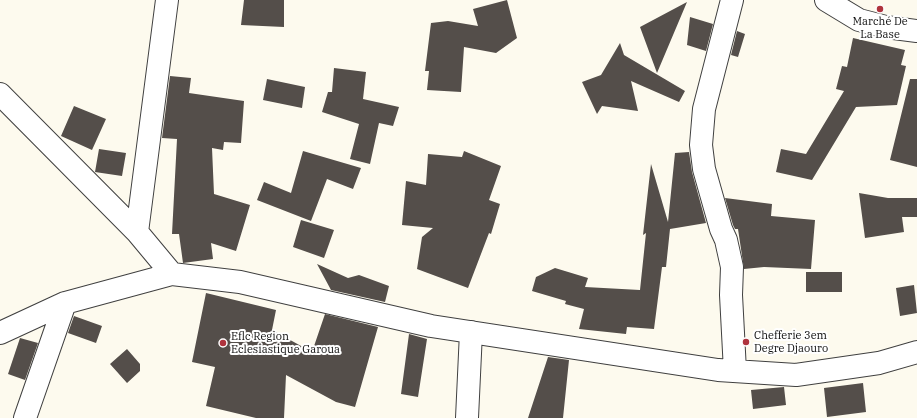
<!DOCTYPE html>
<meta charset="utf-8">
<style>
body{margin:0}
canvas{display:block;background:#fdfaee}
</style>
<canvas width="917" height="418"></canvas>
<script>
const ctx = document.querySelector('canvas').getContext('2d');
ctx.lineJoin = 'round';
function paint(path, color) {
  ctx.fillStyle = color;
  ctx.fill(path, 'evenodd');
}
function shape(rows) {
  const path = new Path2D();
  for (const r of rows) {
    path.moveTo(r[0], r[1]);
    for (let i = 2; i < r.length; i += 2) path.lineTo(r[i], r[i + 1]);
  }
  return path;
}
function trace(path, color, width, dash) {
  ctx.strokeStyle = color;
  ctx.lineWidth = width;
  ctx.lineCap = dash ? 'butt' : 'round';
  ctx.setLineDash(dash || []);
  ctx.stroke(path);
}
function label(font, color, halo, rows, align = 'center') {
  ctx.font = font + ' "IBM Plex Serif",serif';
  ctx.lineWidth = 4;
  ctx.setLineDash([]);
  ctx.textBaseline = 'middle';
  ctx.strokeStyle = halo;
  ctx.fillStyle = color;
  for (const [text, x, y, turn = 0] of rows) {
    ctx.save();
    ctx.translate(x, y);
    ctx.rotate((+turn || 0) * Math.PI / 180);
    ctx.textAlign = isNaN(turn) ? turn : align;
    if (halo) ctx.strokeText(text, 0, 0);
    ctx.fillText(text, 0, 0);
    ctx.restore();
  }
}
paint(shape([
 [244,0,284,0,284,27,241,25],
 [507,0,517,38,496,53,464,47,461,92,427,90,429,71,425,71,431,23,448,21,478,26,473,9],
 [687,2,657,73,640,27],
 [690,17,713,24,706,51,687,45],
 [737,31,745,34,738,57,731,55],
 [853,38,905,50,901,65,906,66,897,105,856,107,812,180,776,172,781,149,806,154,844,91,836,89,842,66,847,67],
 [620,43,624,55,685,91,679,102,631,81,638,111,602,106,597,114,582,82,601,75],
 [334,68,366,72,363,99,399,107,393,126,379,123,370,164,350,159,359,124,322,112,328,92,332,92],
 [170,76,191,78,189,93,244,101,241,143,224,142,223,150,212,148,214,194,250,205,236,251,211,243,213,259,183,263,179,234,172,234,177,139,162,138],
 [267,79,305,87,302,108,263,100],
 [910,79,917,79,917,167,890,160],
 [74,106,106,119,92,150,61,136],
 [99,149,126,153,122,176,95,172],
 [303,151,361,168,353,189,327,179,311,221,257,200,264,182,291,193],
 [464,151,501,166,489,200,500,204,491,234,489,233,468,288,417,269,422,237,433,228,402,225,406,181,426,185,428,154,462,157],
 [689,152,692,172,706,223,670,229,666,267,662,267,654,329,627,327,626,334,579,329,584,309,565,304,566,301,532,291,536,277,555,268,588,278,585,287,640,290,646,233,643,235,651,164,668,222,675,153],
 [859,193,888,198,917,198,917,217,902,217,904,232,865,238],
 [725,198,772,204,771,216,815,220,811,269,764,267,744,269,738,229,735,229,733,225],
 [301,220,334,230,324,258,293,247],
 [317,264,348,278,359,275,389,286,385,302,331,290],
 [806,272,842,272,842,292,806,292],
 [914,285,917,313,900,316,896,288],
 [206,293,276,310,272,330,312,352,325,314,378,327,355,407,336,402,286,375,284,418,256,418,206,406,215,367,192,362],
 [74,316,102,326,96,343,68,333],
 [409,334,427,339,418,397,401,394],
 [20,338,38,343,25,380,8,374],
 [127,349,140,364,140,371,127,383,110,364],
 [548,357,569,360,563,418,528,418],
 [863,383,866,412,827,417,824,388],
 [784,387,786,405,753,409,751,390]
]), '#544e4a');
const minor = shape([
 [732,0,704,109,701,145,704,169,721,229,726,240,732,267,731,295,735,371],
 [826,0,859,20,886,27,917,31],
 [0,94,137,232,172,274],
 [137,232,167,0],
 [0,333,65,303,172,274,240,282,431,326,718,370,796,375,879,363,917,352],
 [25,418,65,303],
 [467,418,471,332]
]);
trace(minor, '#404040', 24);
trace(minor, '#fff', 22);
for (const [x, y, r, color] of [
 [880,9,4,"#af333d"],
 [746,342,4,"#af333d"],
 [223,343,4,"#af333d"]
]) {
  const dot = new Path2D();
  dot.arc(x, y, r, 0, 2 * Math.PI);
  ctx.fillStyle = color;
  ctx.fill(dot);
  trace(dot, '#fff', 1.5);
}
label('11px', '#0d0d0d', '#fff', [
 ["Marché De",880,22,"center"],
 ["La Base",880,35,"center"],
 ["Chefferie 3em",754,336],
 ["Degre Djaouro",754,349],
 ["Eflc Region",231,337],
 ["Eclesiastique Garoua",231,350]
], 'left');
</script>
